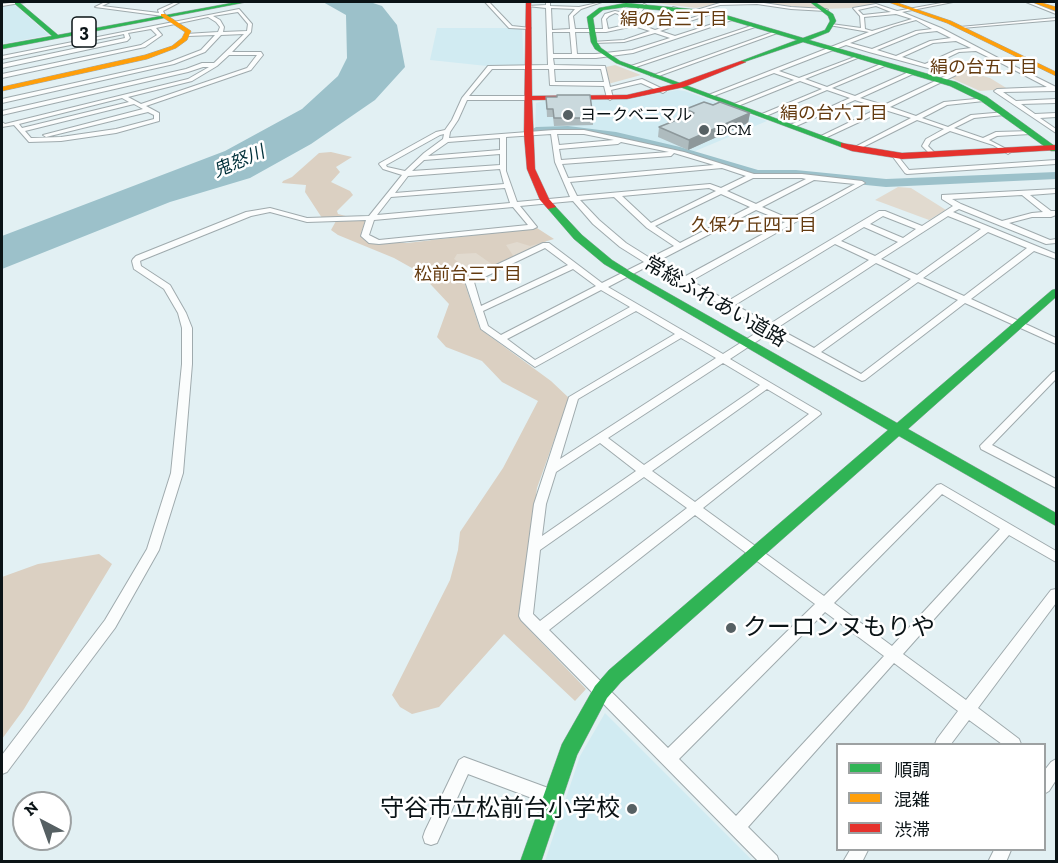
<!DOCTYPE html>
<meta charset="utf-8">
<style>
body{margin:0}
#map{position:relative;width:1058px;height:863px;overflow:hidden;background:#e2f0f3;font-family:"Zilla Slab","Noto Sans JP",serif}
canvas{display:block}
.frame{position:absolute;inset:0;border:3px solid #0a1316;pointer-events:none}
.legend{position:absolute;left:836px;top:743px;width:210px;height:108px;box-sizing:border-box;background:#fff;border:2px solid #9da1a2;margin:0;padding:8px 10px;list-style:none;font-size:18px;color:#0a1316}
.legend li{display:flex;align-items:center;gap:12px;height:30px}
.legend b{width:30px;border:2px solid #9da1a2}
.north{position:absolute;left:12px;top:791px;width:60px;height:60px;box-sizing:border-box;background:#fff;border:2px solid #9da1a2;border-radius:50%;rotate:319deg;font-size:16px;font-weight:700;line-height:24px;text-align:center;color:#0a1316}
.north::after{content:'';display:block;margin:auto;width:21px;height:27px;background:#566063;clip-path:polygon(50% 0,100% 100%,50% 72%,0 100%)}
</style>
<div id="map">
<canvas width="1058" height="863"></canvas>
<div class="frame"></div>
<ul class="legend">
<li><b style="height:8px;background:#30b455"></b>順調</li>
<li><b style="height:8px;background:#ff9f0a"></b>混雑</li>
<li><b style="height:8px;background:#e5322d"></b>渋滞</li>
</ul>
<div class="north">N</div>
</div>
<script>
const ctx = document.querySelector('canvas').getContext('2d');
ctx.lineJoin = 'round';
function paint(path, color) {
  ctx.fillStyle = color;
  ctx.fill(path, 'evenodd');
}
function shape(rows) {
  const path = new Path2D();
  for (const r of rows) {
    path.moveTo(r[0], r[1]);
    for (let i = 2; i < r.length; i += 2) path.lineTo(r[i], r[i + 1]);
  }
  return path;
}
function trace(path, color, width, dash) {
  ctx.strokeStyle = color;
  ctx.lineWidth = width;
  ctx.lineCap = dash ? 'butt' : 'round';
  ctx.setLineDash(dash || []);
  ctx.stroke(path);
}
function label(font, color, halo, rows, align = 'center') {
  ctx.font = font + ' "Zilla Slab","Noto Sans JP",serif';
  ctx.lineWidth = 5;
  ctx.setLineDash([]);
  ctx.textBaseline = 'middle';
  ctx.strokeStyle = halo;
  ctx.fillStyle = color;
  for (const [text, x, y, turn = 0] of rows) {
    ctx.save();
    ctx.translate(x, y);
    ctx.rotate((+turn || 0) * Math.PI / 180);
    ctx.textAlign = isNaN(turn) ? turn : align;
    if (halo) ctx.strokeText(text, 0, 0);
    ctx.fillText(text, 0, 0);
    ctx.restore();
  }
}
paint(shape([
 [14,4,49,35,2,44,2,6],
 [437,28,522,28,524,65,487,66,430,60],
 [677,90,685,91,767,121,693,152,601,130,535,128,536,103,543,101,630,99],
 [605,713,753,861,545,861,580,756]
]), '#d1ebf2');
paint(shape([
 [647,2,886,2,851,8,823,9,757,3,721,3,696,8],
 [615,65,641,75,608,84,606,67],
 [966,71,990,78,1008,89,980,91,951,78],
 [898,187,911,188,946,210,929,220,875,200],
 [535,230,547,243,463,280,430,240]
]), '#e1dacf');
paint(shape([
 [331,152,352,157,336,167,340,172,331,182,350,191,353,195,337,211,338,214,365,221,361,234,365,240,407,243,537,228,554,239,530,246,517,242,506,245,514,257,493,265,476,253,457,254,454,259,474,274,465,284,480,329,551,381,569,398,537,488,520,620,586,689,575,701,504,634,439,707,412,714,400,707,392,695,450,580,458,550,460,532,503,468,538,401,502,382,482,361,446,347,437,337,449,304,419,272,394,258,338,235,331,230,336,221,322,218,305,192,306,185,282,183,283,181,292,177,319,153],
 [99,554,112,564,24,709,2,739,2,577,38,564]
]), '#dbd0c2');
paint(shape([
 [323,2,370,2,382,6,397,25,405,67,375,100,311,144,250,178,170,202,2,269,2,236,225,151,302,109,338,76,347,58,346,15]
]), '#9cc1ca');
paint(shape([
 [568,126,616,132,680,147,758,170,796,170,886,179,1056,172,1056,179,886,187,796,178,758,178,738,173,677,153,616,138,568,132,536,133,531,130,536,127,568,126]
]), '#9cc1ca');
const street = shape([
 [18,2,26,2,2,6,2,4,18,2],
 [105,2,110,2,102,6,159,13,158,10,176,2,180,2,163,11,165,15,163,16,95,7,105,2],
 [485,2,489,2,512,26,531,28,529,29,509,28,485,2],
 [546,2,550,2,550,6,579,7,602,2,581,9,573,16,575,29,603,29,602,19,605,14,615,11,628,14,637,10,644,4,646,5,641,12,626,18,626,20,634,23,669,12,673,7,677,8,673,14,639,24,655,30,710,12,714,13,660,31,675,36,731,18,735,19,633,53,596,58,553,58,554,65,605,66,610,87,642,79,665,90,666,91,663,93,641,83,611,90,613,98,610,100,607,98,604,86,550,85,549,69,492,69,469,96,529,96,532,98,529,100,467,100,458,120,450,132,449,138,554,130,584,130,684,152,754,174,802,174,862,181,865,183,691,281,728,301,879,211,885,211,922,226,953,206,942,199,942,195,1056,189,1056,193,1030,195,1051,211,1056,211,1056,215,1051,217,1032,217,1009,223,1050,240,1056,239,1056,243,1046,244,959,209,953,212,1056,254,1056,259,1034,251,971,299,1056,338,1056,344,965,303,865,380,862,381,771,332,730,359,820,412,821,414,703,508,824,596,937,485,941,484,1056,551,1056,562,1009,535,903,654,966,700,1051,590,1056,589,1056,603,978,708,1019,739,1021,744,1002,744,969,720,951,744,935,744,937,739,958,711,894,663,748,827,777,856,779,862,759,862,521,620,519,616,534,504,569,397,675,334,636,311,535,367,481,329,465,281,466,279,543,243,549,243,602,283,644,262,620,247,593,224,573,201,520,206,537,227,533,229,379,244,369,243,361,236,366,220,307,222,270,212,251,216,142,260,140,261,141,266,170,285,186,313,192,328,192,364,183,473,159,550,115,628,7,772,2,774,2,755,105,620,147,549,171,473,182,364,182,328,178,313,164,289,134,269,132,261,133,259,136,256,246,212,270,208,307,218,369,216,402,175,383,169,379,164,380,163,436,132,445,130,452,120,462,98,488,66,548,65,546,8,527,6,546,5,546,2],
 [551,8,575,9,569,16,570,29,552,30,551,8],
 [615,13,624,16,622,21,629,24,608,29,606,19,609,16,615,13],
 [634,26,650,31,624,40,592,42,594,43,624,42,655,33,670,38,632,50,596,54,577,54,575,32,606,32,634,26],
 [552,32,570,32,572,54,553,54,552,32],
 [554,69,601,69,604,82,555,82,554,69],
 [444,134,443,139,424,153,405,171,387,167,386,165,440,135,444,134],
 [551,134,555,162,570,197,517,202,506,171,506,137,551,134],
 [557,134,584,134,614,140,559,145,557,134],
 [500,138,500,150,428,156,448,142,500,138],
 [621,142,669,152,561,160,559,149,618,144,621,142],
 [674,153,714,165,568,178,562,164,671,156,674,153],
 [500,154,500,165,412,171,424,160,500,154],
 [722,168,746,176,721,188,710,184,577,196,570,182,722,168],
 [500,169,504,184,395,193,408,176,500,169],
 [753,178,802,178,806,179,756,204,727,191,753,178],
 [814,180,855,184,790,219,762,207,814,180],
 [505,188,510,203,377,215,391,197,505,188],
 [709,188,716,191,651,223,622,196,709,188],
 [721,194,750,207,680,243,655,226,721,194],
 [1022,195,1043,212,1032,213,1002,221,961,204,952,199,1022,195],
 [614,197,647,228,674,246,650,258,626,243,599,220,580,200,614,197],
 [513,207,528,225,379,240,369,235,374,220,513,207],
 [756,210,785,222,684,277,656,262,756,210],
 [883,216,916,229,903,238,870,224,883,216],
 [948,216,981,229,917,275,881,259,948,216],
 [864,227,898,242,875,256,841,241,864,227],
 [988,232,1027,248,964,296,923,278,988,232],
 [835,244,869,260,770,324,735,305,835,244],
 [545,248,568,265,481,306,474,282,545,248],
 [876,263,911,279,814,348,777,328,876,263],
 [650,265,681,283,764,328,723,354,608,287,650,265],
 [573,269,596,286,501,335,488,326,483,311,573,269],
 [918,282,958,300,861,374,821,352,918,282],
 [601,290,630,307,535,360,507,339,601,290],
 [681,338,716,358,560,459,578,399,681,338],
 [723,363,760,385,644,465,608,438,723,363],
 [767,389,809,414,695,502,652,471,767,389],
 [600,443,636,471,542,536,546,504,556,472,600,443],
 [644,477,687,508,540,621,533,614,540,550,644,477],
 [942,494,1000,529,892,646,834,603,942,494],
 [695,515,815,604,668,748,549,630,695,515],
 [825,612,884,656,736,816,679,759,825,612],
 [757,2,791,7,826,9,828,10,826,11,791,9,757,4,720,5,695,12,693,11,720,3,757,2],
 [947,2,953,2,902,12,941,28,1000,59,1025,57,1023,60,1006,62,1056,87,1056,91,1003,92,1016,101,1056,99,1056,103,1021,104,1035,114,1056,113,1056,117,1040,118,1056,129,1056,133,995,92,994,91,997,89,1047,87,999,62,979,64,890,107,916,116,944,102,986,98,987,99,984,101,947,105,922,118,948,127,971,115,1006,112,1007,113,1004,115,974,118,954,128,983,138,996,132,1032,131,1033,132,1030,134,997,136,989,140,1010,151,1011,152,1008,154,993,145,950,131,931,141,928,146,937,155,932,156,922,146,926,139,944,129,917,120,857,150,853,150,853,148,911,118,885,110,825,138,821,138,821,136,879,108,855,100,794,127,790,127,790,125,850,98,827,90,766,116,762,116,762,114,822,89,800,81,738,106,734,106,734,104,794,80,774,73,711,97,706,96,869,32,829,25,831,24,861,28,860,16,853,8,876,4,897,11,947,2],
 [876,6,891,12,863,15,858,10,876,6],
 [896,14,912,19,872,31,865,29,864,17,896,14],
 [916,20,932,29,916,31,872,49,850,43,894,26,916,20],
 [937,31,951,38,930,41,896,56,877,50,919,33,937,31],
 [956,41,971,48,956,50,925,64,902,57,933,43,956,41],
 [846,45,869,52,950,74,884,105,860,98,915,73,915,71,911,71,855,96,832,88,887,65,887,63,883,63,827,87,805,79,860,57,860,55,799,78,779,71,846,45],
 [976,51,994,60,976,62,954,72,930,66,959,52,976,51],
 [1026,2,1031,2,1056,12,1056,14,1026,2],
 [239,9,252,24,251,32,232,52,261,52,263,55,251,70,146,106,159,113,159,121,116,133,61,141,29,142,14,125,2,127,2,122,5,124,188,79,209,67,203,67,188,72,2,115,2,111,186,69,202,63,214,63,244,34,221,35,205,52,174,64,2,103,2,99,170,62,201,50,215,35,188,36,186,34,218,32,220,27,216,22,208,17,156,28,162,35,145,47,2,78,2,74,141,45,157,35,151,29,128,33,130,38,127,41,2,68,2,64,125,38,124,34,2,59,2,56,239,9],
 [238,12,248,24,247,31,223,32,224,27,220,20,213,16,238,12],
 [229,55,257,55,247,68,141,104,128,97,192,81,217,66,229,55],
 [122,98,129,102,22,128,19,124,122,98],
 [134,104,143,109,43,135,46,137,148,112,154,115,154,119,116,129,61,137,31,138,25,131,134,104],
 [1056,18,1056,20,962,28,960,27,1056,18],
 [754,25,758,26,633,68,628,67,754,25],
 [776,31,780,32,656,77,651,76,776,31],
 [893,155,897,155,909,170,1056,160,1056,164,907,174,905,173,893,157,893,155],
 [1056,371,1056,379,992,445,1056,479,1056,488,981,449,980,446,1053,372,1056,371],
 [464,757,559,792,561,798,559,804,553,806,468,774,437,843,431,845,425,843,423,837,425,831,459,760,464,757],
 [1056,759,1056,780,1049,791,1044,794,1044,771,1051,762,1056,759],
 [850,850,868,850,862,862,843,862,850,850],
 [994,850,1011,850,1006,862,988,862,994,850]
]);
const fast = shape([
 [15,2,19,2,58,35,237,2,247,2,2,49,2,45,52,36,15,4,15,2],
 [810,2,815,2,833,14,836,21,829,32,809,40,956,82,987,97,1056,147,1056,151,1051,151,981,101,950,86,803,42,741,63,741,61,797,40,712,15,626,7,603,10,593,18,597,42,601,48,620,61,848,145,841,147,616,63,595,49,591,42,587,17,599,8,626,3,712,11,803,38,825,30,830,21,828,16,810,2],
 [548,205,554,205,582,235,612,260,631,272,897,423,1052,290,1056,289,1056,297,908,429,1056,513,1056,526,899,436,621,682,607,698,577,755,541,862,520,862,562,744,595,686,609,670,888,430,604,264,574,239,548,209,548,205]
]);
const slow = shape([
 [888,2,895,2,951,21,1056,72,1056,76,947,23,888,2],
 [1032,2,1039,2,1056,7,1056,11,1032,2],
 [161,14,165,14,191,31,187,40,176,48,147,59,2,91,2,87,145,55,172,46,182,38,185,32,161,16,161,14]
]);
const jam = shape([
 [526,2,531,2,532,96,627,95,679,83,741,61,746,62,684,87,627,99,532,100,535,169,549,199,556,207,548,209,540,200,527,169,524,134,526,2],
 [841,143,902,153,1056,145,1056,150,902,159,852,151,841,147,841,143]
]);
trace(street, '#9faaad', 2);
trace(fast, '#9faaad', 1);
trace(slow, '#9faaad', 1);
trace(jam, '#9faaad', 1);
paint(street, '#fbfdfd');
paint(fast, '#30b455');
paint(slow, '#ff9f0a');
paint(jam, '#e5322d');
paint(shape([
 [557,95,593,118,593,125,554,126,553,117,547,117,546,97,557,97],
 [713,105,750,113,748,123,688,150,658,137,659,127,685,117,686,109]
]), '#aebbbe');
paint(shape([
 [750,113,748,123,688,150,689,140]
]), '#8d989b');
const building = shape([
 [557,95,590,95,593,118,554,118,553,109,547,109,546,97,557,97,557,95],
 [704,102,713,105,720,102,750,113,689,140,659,127,694,113,686,109,704,102]
]);
paint(building, '#cad9dd');
trace(building, '#8d989b', 1.5);
for (const [x, y, r, color] of [
 [568,115,6,"#566063"],
 [704,130,6,"#566063"],
 [731,628,6,"#566063"],
 [632,809,6,"#566063"]
]) {
  const dot = new Path2D();
  dot.arc(x, y, r, 0, 2 * Math.PI);
  ctx.fillStyle = color;
  ctx.fill(dot);
  trace(dot, '#fff', 2);
}
label('16px', '#0a1316', '#fff', [
 ["ヨークベニマル",580,115],
 ["DCM",716,130]
], 'left');
label('18px', '#643b10', '#fff', [
 ["絹の台三丁目",674,20],
 ["絹の台五丁目",984,68],
 ["絹の台六丁目",834,114],
 ["久保ケ丘四丁目",754,226],
 ["松前台三丁目",468,275]
]);
for (const [x, y, w] of [
 [84,32,24]
]) {
  const box = new Path2D();
  box.roundRect(x - w / 2, y - 15, w, 30, 4.5);
  ctx.fillStyle = '#fff';
  ctx.fill(box);
  trace(box, '#0a1316', 1.5);
}
label('bold 18px', '#0a1316', null, [
 ["3",84,32]
]);
label('italic 18px', '#02313b', '#fff', [
 ["鬼怒川",239,162,-23]
]);
label('20px', '#0a1316', '#fff', [
 ["常総ふれあい道路",715,302,30]
]);
label('24px', '#0a1316', '#fff', [
 ["クーロンヌもりや",743,628],
 ["守谷市立松前台小学校",620,809,"right"]
], 'left');
</script>
